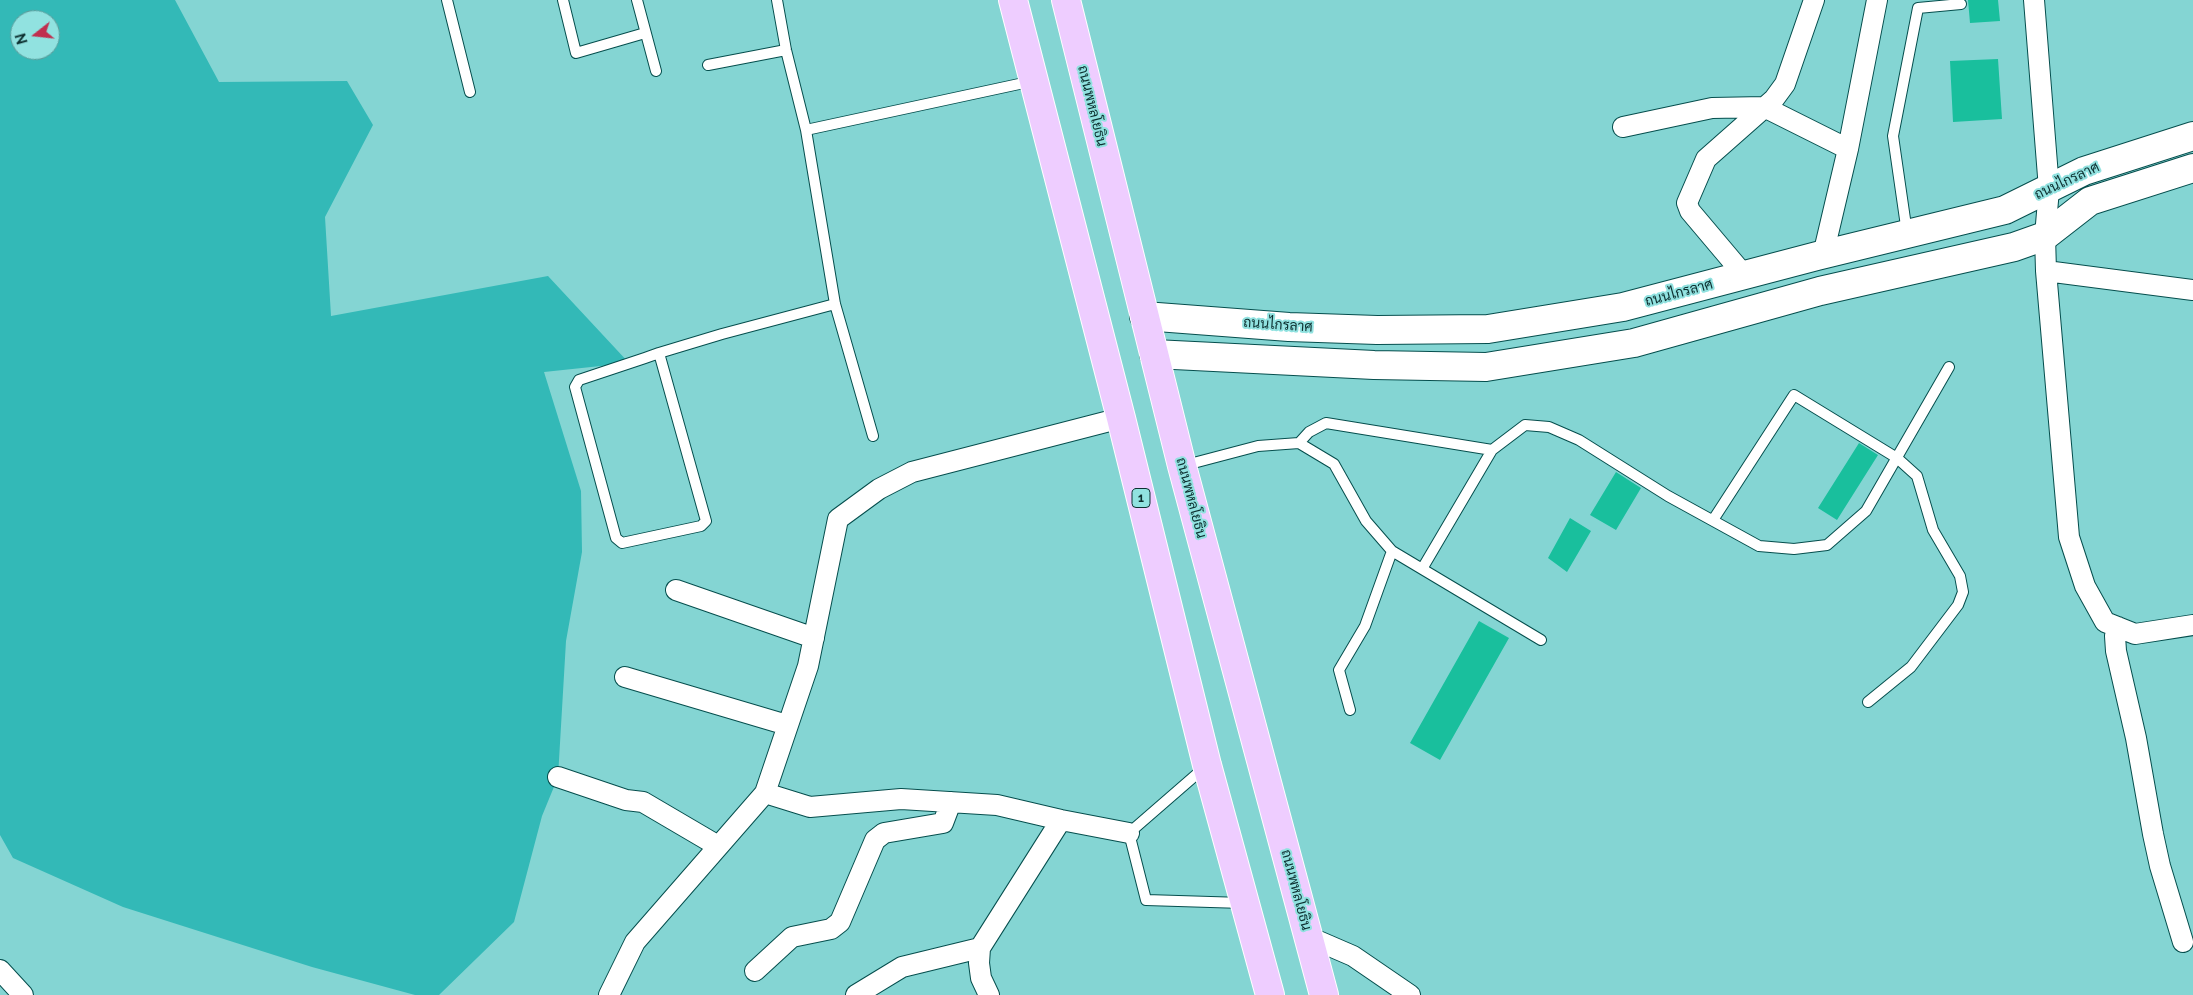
<!DOCTYPE html>
<meta charset="utf-8">
<style>
body{margin:0}
#map{position:relative;width:2193px;height:995px;overflow:hidden;background:#84d5d3;font-family:Raleway,sans-serif}
canvas{display:block}
.north{position:absolute;left:10px;top:10px;width:50px;height:50px;box-sizing:border-box;background:#91e2e0;border:1px solid #5c9b9a;border-radius:50%;rotate:254deg;font-size:14px;font-weight:700;line-height:20px;text-align:center;color:#0d3030}
.north::after{content:'';display:block;margin:auto;width:18px;height:22px;background:#c02f4f;clip-path:polygon(50% 0,100% 100%,50% 72%,0 100%)}
</style>
<div id="map">
<canvas width="2193" height="995"></canvas>
<div class="north">N</div>
</div>
<script>
const ctx = document.querySelector('canvas').getContext('2d');
ctx.lineJoin = 'round';
function paint(path, color) {
  ctx.fillStyle = color;
  ctx.fill(path, 'evenodd');
}
function shape(rows) {
  const path = new Path2D();
  for (const r of rows) {
    path.moveTo(r[0], r[1]);
    for (let i = 2; i < r.length; i += 2) path.lineTo(r[i], r[i + 1]);
  }
  return path;
}
function trace(path, color, width, dash) {
  ctx.strokeStyle = color;
  ctx.lineWidth = width;
  ctx.lineCap = dash ? 'butt' : 'round';
  ctx.setLineDash(dash || []);
  ctx.stroke(path);
}
function label(font, color, halo, rows, align = 'center') {
  ctx.font = font + ' Raleway,Sarabun,sans-serif';
  ctx.lineWidth = 4;
  ctx.setLineDash([]);
  ctx.textBaseline = 'middle';
  ctx.strokeStyle = halo;
  ctx.fillStyle = color;
  for (const [text, x, y, turn = 0] of rows) {
    ctx.save();
    ctx.translate(x, y);
    ctx.rotate((+turn || 0) * Math.PI / 180);
    ctx.textAlign = isNaN(turn) ? turn : align;
    if (halo) ctx.strokeText(text, 0, 0);
    ctx.fillText(text, 0, 0);
    ctx.restore();
  }
}
paint(shape([
 [0,0,175,0,219,82,347,81,373,125,325,217,331,316,548,276,629,363,544,372,581,491,582,552,566,641,558,777,542,816,514,922,439,995,415,995,312,967,123,907,13,858,0,835],
 [20,20,50,20,50,50,20,50]
]), '#33b9b7');
paint(shape([
 [1968,0,1998,0,2000,21,1970,23],
 [1998,59,2002,119,1953,122,1950,61],
 [1859,443,1878,455,1837,520,1818,508],
 [1616,472,1641,488,1616,530,1590,515],
 [1570,518,1591,531,1567,572,1548,558],
 [1479,621,1509,638,1440,760,1410,743]
]), '#19bf9d');
const lane = shape([
 [447,0,470,92],
 [563,0,576,53,645,33],
 [637,0,656,71],
 [777,0,786,50,806,130,835,304,873,436],
 [708,65,786,50],
 [806,130,1033,81],
 [1907,233,1893,136,1918,8,1961,4],
 [659,353,706,521,701,526,622,543,616,538,575,387,579,380,645,358,659,353,722,334,835,304],
 [1299,443,1309,432,1326,423,1492,450,1525,425,1549,427,1579,440,1668,496,1759,546,1794,549,1827,545,1866,511,1949,367],
 [1182,466,1258,446,1299,443,1334,464,1366,521,1392,551,1541,640],
 [1713,520,1794,395,1897,458,1917,476,1933,530,1960,576,1963,592,1958,605,1911,667,1868,702],
 [1422,569,1492,450],
 [1350,710,1339,670,1365,626,1392,551],
 [1205,767,1129,833,1146,900,1243,903]
]);
const street = shape([
 [2034,0,2049,189,2045,236,2046,271,2069,537,2085,586,2105,622,2135,634,2193,625],
 [1623,127,1712,108,1764,107,1848,149],
 [1823,255,1848,149,1877,0],
 [2046,271,2193,290],
 [1744,275,1690,211,1687,203,1706,159,1774,99,1785,84,1814,0],
 [676,590,814,638],
 [2118,627,2115,636,2116,651,2136,738,2153,834,2160,866,2183,942],
 [625,677,787,725],
 [558,777,626,800,643,802,718,846],
 [765,793,810,807,901,799,997,805,1061,820,1129,833],
 [1309,937,1353,956,1410,995],
 [0,970,23,995],
 [755,971,792,937,831,929,840,922,875,840,884,833,943,823,951,802],
 [609,995,635,942,765,793,808,666,838,519,879,489,912,472,1121,418],
 [856,995,902,967,980,948],
 [989,995,981,978,979,963,980,948,1061,820]
]);
const secondary = shape([
 [1144,316,1289,327,1377,330,1488,329,1623,307,1817,256,2005,210,2084,171,2193,136],
 [1154,354,1374,365,1486,367,1634,343,1820,291,2014,247,2045,236,2090,201,2193,168]
]);
const primary = shape([
 [1013,0,1121,418,1207,765,1270,995],
 [1066,0,1182,466,1324,995]
]);
trace(lane, '#054e4d', 12);
trace(street, '#054e4d', 22);
trace(secondary, '#054e4d', 30);
trace(primary, '#fff', 30);
trace(lane, '#fff', 10);
trace(street, '#fff', 20);
trace(secondary, '#fff', 28);
trace(primary, '#eecdff', 28);
for (const [x, y, w] of [
 [1141,498,18]
]) {
  const box = new Path2D();
  box.roundRect(x - w / 2, y - 9.5, w, 19, 4);
  ctx.fillStyle = '#91e2e0';
  ctx.fill(box);
  trace(box, '#0d3030', 1);
}
label('bold 12px', '#0d3030', null, [
 ["1",1141,498]
]);
label('14px', '#0d3030', '#91e2e0', [
 ["ถนนพหลโยธิน",1092,106,76],
 ["ถนนไกรลาศ",2067,181,-25],
 ["ถนนไกรลาศ",1679,293,-15],
 ["ถนนไกรลาศ",1278,325,4],
 ["ถนนพหลโยธิน",1191,498,75],
 ["ถนนพหลโยธิน",1296,890,75]
]);
</script>
